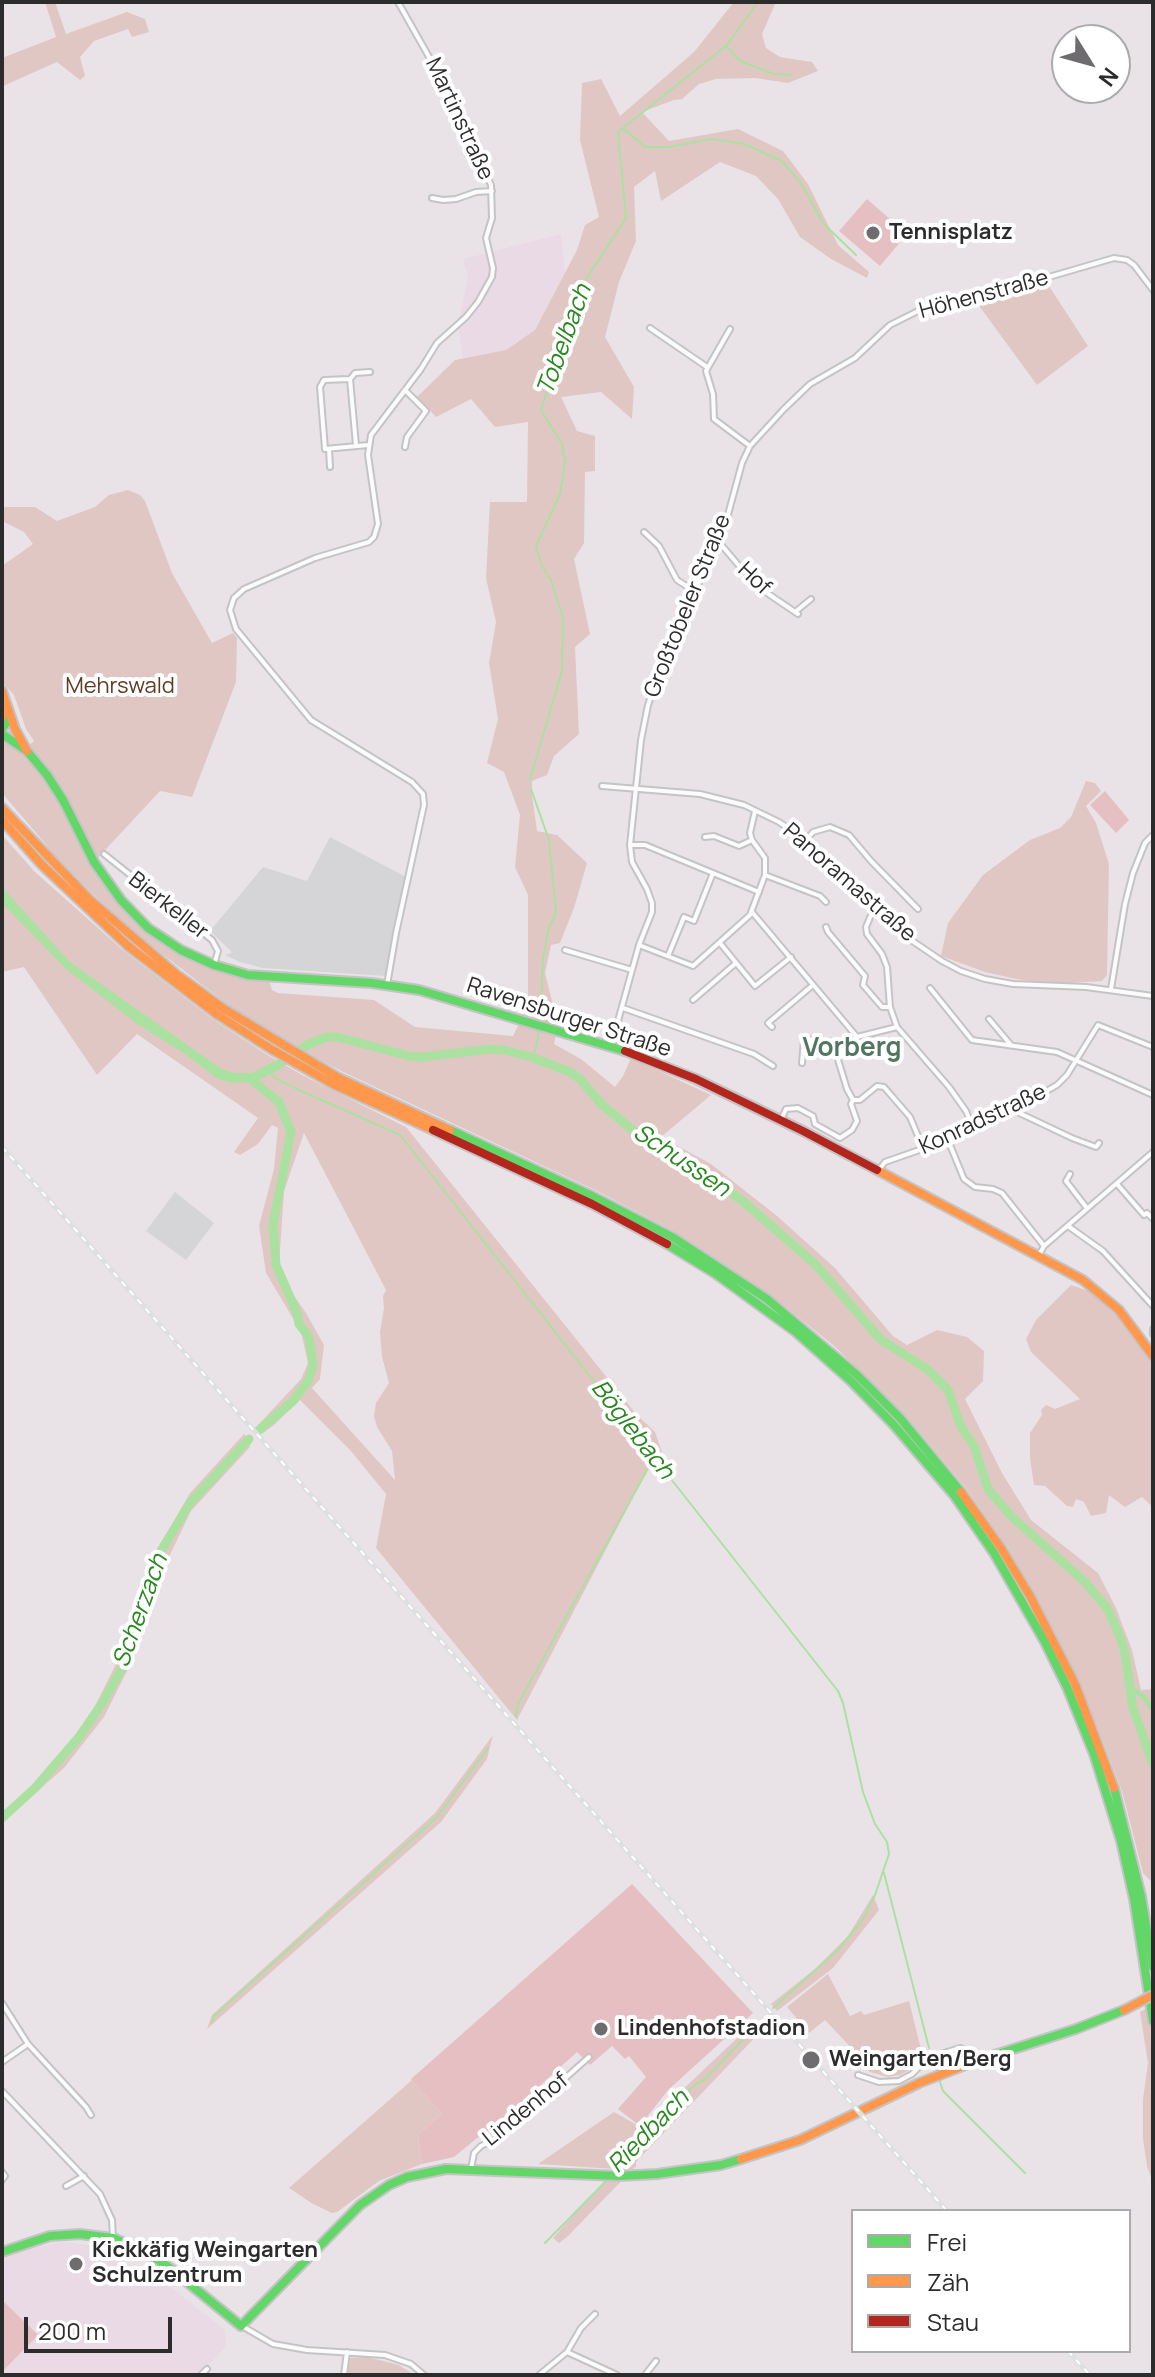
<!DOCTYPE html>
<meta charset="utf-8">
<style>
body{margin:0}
#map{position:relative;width:1155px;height:2377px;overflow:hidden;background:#e9e3e8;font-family:Manrope,sans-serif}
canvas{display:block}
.frame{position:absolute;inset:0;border:4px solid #2c2c2c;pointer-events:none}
.legend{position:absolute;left:851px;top:2209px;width:280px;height:144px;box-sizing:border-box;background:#fff;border:2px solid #ababab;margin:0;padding:10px 14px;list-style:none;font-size:24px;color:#2c2c2c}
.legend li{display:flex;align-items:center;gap:16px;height:40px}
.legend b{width:40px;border:2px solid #ababab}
.north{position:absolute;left:1051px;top:24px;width:80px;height:80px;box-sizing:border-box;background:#fff;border:2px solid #ababab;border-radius:50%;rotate:127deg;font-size:22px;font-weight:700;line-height:32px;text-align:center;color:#2c2c2c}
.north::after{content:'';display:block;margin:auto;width:28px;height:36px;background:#6e6c6e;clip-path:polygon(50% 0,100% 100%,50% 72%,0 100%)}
.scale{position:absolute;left:24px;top:2317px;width:148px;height:36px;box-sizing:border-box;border:4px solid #2c2c2c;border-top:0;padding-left:10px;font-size:24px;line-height:28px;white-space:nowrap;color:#2c2c2c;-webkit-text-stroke:6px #fff;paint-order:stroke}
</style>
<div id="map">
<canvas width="1155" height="2377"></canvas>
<div class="frame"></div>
<ul class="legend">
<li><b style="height:10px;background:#63d668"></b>Frei</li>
<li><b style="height:10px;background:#ff974d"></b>Zäh</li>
<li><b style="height:10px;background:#b3261e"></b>Stau</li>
</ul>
<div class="north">N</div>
<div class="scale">200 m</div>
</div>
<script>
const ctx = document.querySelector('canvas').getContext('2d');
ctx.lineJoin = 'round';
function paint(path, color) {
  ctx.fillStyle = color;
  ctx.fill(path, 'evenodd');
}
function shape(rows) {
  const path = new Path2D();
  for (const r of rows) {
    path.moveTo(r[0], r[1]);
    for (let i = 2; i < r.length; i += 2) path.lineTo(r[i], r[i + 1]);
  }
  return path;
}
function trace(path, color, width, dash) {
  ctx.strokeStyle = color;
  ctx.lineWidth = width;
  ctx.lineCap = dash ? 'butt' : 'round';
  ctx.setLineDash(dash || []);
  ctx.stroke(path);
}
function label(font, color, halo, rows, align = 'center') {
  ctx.font = font + ' Manrope,sans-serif';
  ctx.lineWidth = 8;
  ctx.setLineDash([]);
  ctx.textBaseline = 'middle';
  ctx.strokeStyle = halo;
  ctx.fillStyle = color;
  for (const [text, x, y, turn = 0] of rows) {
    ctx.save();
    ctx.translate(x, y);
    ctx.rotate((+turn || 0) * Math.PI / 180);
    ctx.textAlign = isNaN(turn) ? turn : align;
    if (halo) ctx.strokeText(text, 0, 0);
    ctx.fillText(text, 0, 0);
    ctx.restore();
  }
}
paint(shape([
 [330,837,408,878,390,967,385,976,263,968,240,962,225,955,231,953,231,951,210,931,263,867,307,881],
 [175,1192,214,1223,186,1260,146,1231]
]), '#d5d5d7');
paint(shape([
 [561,234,565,274,535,330,506,350,463,358,458,326,468,278,463,259],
 [64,2242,106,2247,112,2256,163,2281,225,2330,226,2346,200,2375,2,2375,2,2259,32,2248]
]), '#eadae6');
paint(shape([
 [45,2,55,2,66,34,127,12,145,19,149,32,132,37,128,29,94,41,80,57,85,76,80,80,57,62,3,86,2,91,2,58,56,37],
 [734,2,776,2,762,34,766,48,780,57,812,62,818,71,788,83,755,78,716,79,699,84,682,99,674,100,642,112,669,141,738,129,783,151,808,184,838,245,869,272,867,278,831,259,800,237,778,199,756,176,720,162,661,201,655,171,634,187,636,241,619,282,605,337,634,387,632,419,601,392,561,397,577,431,595,436,595,471,585,472,584,543,574,559,590,634,575,647,579,734,554,756,547,775,532,781,532,795,537,831,557,835,587,863,574,908,560,943,551,945,545,973,558,1025,554,1044,581,1059,615,1087,623,1076,631,1058,711,1095,661,1137,711,1164,777,1216,835,1268,893,1336,907,1345,937,1330,967,1337,984,1351,983,1381,965,1399,1002,1473,1031,1520,1098,1573,1116,1608,1132,1650,1141,1690,1152,1689,1153,1883,1143,1873,1122,1791,1080,1682,1035,1593,1006,1545,966,1488,905,1415,861,1372,833,1345,769,1294,677,1233,597,1191,341,1071,281,1039,227,1004,135,933,94,895,54,854,2,793,2,741,20,752,34,741,26,729,14,695,2,682,2,566,33,544,24,532,2,521,2,507,35,507,57,521,95,507,109,495,128,490,140,495,145,501,172,573,212,643,233,633,237,638,236,682,192,797,160,791,94,862,135,915,195,958,268,977,272,990,278,993,374,1000,415,1027,513,1036,528,1005,528,895,515,867,520,815,504,772,487,763,498,719,489,663,496,622,486,578,490,502,527,502,528,422,495,427,471,399,436,417,417,397,455,360,506,350,535,330,577,250,585,225,599,217,580,140,582,83,601,79,620,116,694,52],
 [1047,283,1088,346,1037,385,977,303],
 [1086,781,1095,783,1101,791,1086,806,1096,823,1109,864,1107,975,1102,981,1051,984,1016,979,985,972,941,956,948,923,983,875,1030,840,1060,828,1071,817],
 [2,835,35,872,124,951,214,1020,266,1054,304,1076,406,1127,637,1415,655,1432,662,1452,650,1465,517,1720,376,1548,386,1494,351,1451,300,1400,274,1425,263,1433,258,1425,301,1379,308,1363,301,1332,266,1273,259,1226,274,1169,278,1128,272,1125,258,1144,240,1155,234,1152,258,1118,137,1034,97,1075,24,967,2,972],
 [304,1133,386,1290,383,1296,384,1308,380,1332,382,1357,389,1383,376,1403,374,1416,377,1427,392,1451,395,1480,312,1388,320,1379,324,1345,306,1313,288,1287,279,1266,284,1191],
 [1071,1285,1106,1297,1153,1356,1153,1507,1142,1497,1125,1507,1109,1495,1106,1513,1091,1516,1084,1502,1076,1499,1073,1507,1067,1506,1045,1486,1034,1485,1030,1459,1030,1433,1042,1415,1041,1410,1046,1405,1055,1409,1080,1399,1031,1352,1026,1339,1036,1320],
 [244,1434,249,1439,250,1447,191,1511,165,1565,135,1655,104,1717,64,1768,2,1822,2,1813,29,1790,51,1764,76,1735,94,1708,120,1656,136,1603,156,1552,190,1493],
 [493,1735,487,1759,441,1822,207,2029,212,2015,435,1813],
 [873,1895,879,1910,833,1968,777,2011,771,2004,816,1968,848,1936],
 [828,1974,850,2016,861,2011,864,2015,909,2001,923,2057,911,2069,900,2075,888,2077,870,2072,861,2063,860,2057,825,2020,809,2033,787,2007],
 [1153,2005,1153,2183,1147,2166,1143,2139,1143,2099,1148,2063,1140,2012],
 [760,2022,766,2026,636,2162,636,2166,567,2237,559,2243,553,2238,615,2169,538,2164,614,2112,646,2130,678,2094,752,2024],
 [412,2080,442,2114,418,2135,422,2164,379,2181,337,2212,332,2213,313,2204,289,2188],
 [367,2357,399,2365,414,2375,347,2375,350,2358]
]), '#e1c7c3');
paint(shape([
 [867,199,907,234,880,266,839,231],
 [1105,791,1129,820,1116,833,1090,805],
 [632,1884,753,2013,668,2090,640,2126,618,2109,646,2077,629,2056,625,2059,612,2046,590,2065,577,2052,492,2129,477,2138,454,2157,422,2164,418,2135,442,2114,411,2079],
 [2,2300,38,2335,2,2372]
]), '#e5bfc1');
paint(shape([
 [2,887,70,962,220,1068,233,1073,252,1073,274,1061,283,1066,261,1079,249,1082,231,1083,218,1079,185,1054,136,1023,66,969,2,903]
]), '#abe1a0');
trace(shape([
 [726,46,740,61,774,74,792,75],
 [624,129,645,147,668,147,712,139,744,144,782,161,800,182,824,224,856,255],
 [530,780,562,670,563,618,551,580,541,564,536,546,560,494,565,461,562,444,541,410,580,288,626,218,618,132,726,46,758,2],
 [531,789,549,840,556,912,548,931,543,959,540,1019],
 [531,1057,535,1051,539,1031],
 [268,1072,277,1079,299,1090,400,1135,838,1691,843,1703,863,1792,875,1824,887,1842,889,1854,875,1895,863,1919,838,1950,773,2008],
 [516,1716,518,1704,650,1465,656,1459],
 [884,1873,929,2048],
 [212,2022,214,2016,437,1817,488,1748],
 [933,2061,943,2091,1025,2173],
 [613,2174,640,2146,672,2106,697,2083,703,2081,757,2025],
 [545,2243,609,2178]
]), '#abe1a0', 2);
trace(shape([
 [1131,1688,1144,1697,1153,1710]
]), '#abe1a0', 5);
trace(shape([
 [272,1069,309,1044,327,1037,337,1037,409,1056,423,1057,490,1049,504,1050,531,1057,570,1072,580,1079,601,1104,635,1132,701,1171,744,1202,816,1265,881,1340,927,1369,948,1390,961,1427,974,1446,988,1489,1012,1517,1085,1582,1107,1608,1119,1634,1125,1653,1133,1708,1153,1764],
 [249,1078,279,1102,291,1132,273,1224,276,1265,297,1313,299,1324,309,1337,313,1366,308,1381,293,1401,258,1431],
 [2,1818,35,1788,79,1737,103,1702,125,1663,140,1606,159,1554,190,1503,249,1439]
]), '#abe1a0', 9);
const street = shape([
 [432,198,443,200,456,199,476,192,492,191],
 [650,328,707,367],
 [730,329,706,371,713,394,714,419,750,446],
 [351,378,355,373,370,372],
 [405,390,426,411,407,437,405,447],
 [356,445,350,379,324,380,320,387,325,449,368,445],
 [329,449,330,467],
 [644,532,659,546,677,580,694,591],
 [718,541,741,568,767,593,798,614],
 [795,612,811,599],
 [602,786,700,794,744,805,779,822,806,840,874,908,908,938,942,961,961,971,985,979,1013,984,1086,987,1153,996],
 [705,837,714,836,739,846,752,840],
 [807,839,813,832,830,827,849,835,871,861,918,909],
 [630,845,645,845,759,892],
 [104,854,212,940,218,951,214,965],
 [765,875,820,896,826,902],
 [874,908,866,927,867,934,882,954,887,967,890,1007,897,1027,949,1087,966,1111,973,1127],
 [752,912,857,1037,897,1027],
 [826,927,828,932,865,976,863,985,882,1007,890,1007],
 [720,943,755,986,791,957],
 [639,945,693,966,750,915,765,875,765,858,752,840,750,833,755,811],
 [565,950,632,970],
 [668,956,684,917,694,921,713,873],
 [387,985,396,933,424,805,423,794,412,782,311,720,236,629,230,610,234,598,244,589,315,558,369,542,374,537,378,524,368,455,371,435,421,369,437,343,466,317,478,302,492,277,493,268,486,238,492,218,491,185,433,64,398,2],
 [930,988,972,1040,1057,1052,1153,1095],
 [1111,989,1125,904,1133,873,1145,843,1153,835],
 [693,1000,736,963],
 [623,1008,754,1054,773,1066],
 [989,1019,1011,1045],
 [772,1027,768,1023,813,985],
 [611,1046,639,945,652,912,652,903,647,889,632,862,630,845,641,740,648,705,670,643,723,533,742,463,750,446,784,409,810,384,855,358,890,325,918,311,994,293,1114,258,1127,260,1134,265,1153,290],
 [802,1063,804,1039,844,1043],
 [853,1100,860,1100,877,1086,884,1087,910,1117,923,1148],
 [1013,1110,1072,1138,1096,1147,1099,1143],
 [781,1120,786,1109,798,1108,813,1116,815,1124,840,1138,852,1130,857,1121,851,1104,853,1100,847,1089,836,1053,844,1043,857,1037],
 [948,1140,964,1179,975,1187,993,1189,1002,1193,1044,1246],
 [878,1171,885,1162,948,1140,1013,1110,1057,1085,1067,1075,1098,1025,1153,1047],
 [1070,1174,1066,1181,1086,1207],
 [1117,1184,1144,1215,1147,1213,1153,1219],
 [1068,1226,1103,1251,1153,1306],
 [1039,1255,1044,1246,1153,1152],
 [1153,1329,1153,1334],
 [2,2003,28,2044],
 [2,2062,28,2044,86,2107,91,2115],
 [858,2075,879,2082,899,2081,912,2074,928,2058,960,2048,968,2051,973,2063],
 [2,2091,100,2194,112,2220,113,2238],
 [471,2169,474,2153,481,2146,498,2138,589,2057],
 [2,2172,5,2176,2,2180],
 [66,2186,84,2176],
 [242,2326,273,2344,307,2350,385,2355,411,2364,424,2375],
 [567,2352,617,2375],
 [201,2375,207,2369],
 [344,2375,347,2352],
 [539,2375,567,2352,581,2328,595,2314],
 [645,2375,656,2361]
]);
const fast = shape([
 [2,729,7,722,8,712],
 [2,734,27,751,47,775,63,800,94,862,121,900,148,928,181,950,214,965,248,975,371,983,419,990,625,1051],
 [450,1130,594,1197,674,1238,767,1299,857,1375,900,1418,961,1492],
 [667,1244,716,1274,796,1332,851,1381,893,1424,954,1495,994,1553,1045,1642,1067,1687,1094,1754,1121,1841,1134,1899,1153,2021],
 [1114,1788,1141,1896,1153,1967],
 [976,2061,1076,2029,1124,2010],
 [2,2252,50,2236,80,2234,113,2238,147,2253,170,2268,241,2326,360,2205,389,2185,407,2177,446,2169,619,2176,657,2174,721,2165,741,2159]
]);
const slow = shape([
 [2,691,15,729,27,751],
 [2,705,2,717],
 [2,808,90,900,176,974,224,1009,337,1077,450,1130],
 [2,820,42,865,128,946,218,1015,271,1049,333,1084,433,1130],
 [877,1170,1083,1280,1119,1310,1153,1356],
 [961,1492,1001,1548,1030,1596,1075,1684,1114,1788],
 [741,2159,800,2140,919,2083,976,2061]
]);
const jam = shape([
 [625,1051,696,1079,803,1131,877,1170],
 [433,1130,592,1204,667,1244]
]);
trace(street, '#c4c4c5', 8);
trace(fast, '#c4c4c5', 12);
trace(slow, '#c4c4c5', 12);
trace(jam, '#c4c4c5', 12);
trace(street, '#fcfbfc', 4);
trace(fast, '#63d668', 8);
trace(slow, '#ff974d', 8);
trace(jam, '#b3261e', 8);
const rail = shape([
 [2,1147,947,2211],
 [1068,2351,1090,2375]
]);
trace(rail, '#dee0df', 5);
trace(rail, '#fff', 2, [6]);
const slowBridge = shape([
 [1124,2010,1153,1995]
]);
trace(slowBridge, '#c4c4c5', 12, []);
trace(slowBridge, '#ff974d', 8);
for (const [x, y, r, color] of [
 [873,233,8,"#6e6c6e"],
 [601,2029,8,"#6e6c6e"],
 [811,2060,10,"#6e6c6e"],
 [76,2264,8,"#6e6c6e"]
]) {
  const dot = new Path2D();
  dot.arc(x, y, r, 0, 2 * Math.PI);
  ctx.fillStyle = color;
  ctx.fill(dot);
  trace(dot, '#fff', 3);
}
label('22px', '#2c2c2c', '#fff', [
 ["Martinstraße",459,119,65],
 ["Höhenstraße",984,295,-15],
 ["Hof",754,579,43],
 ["Großtobeler Straße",688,606,-68],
 ["Panoramastraße",849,883,41],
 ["Bierkeller",168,906,38],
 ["Ravensburger Straße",569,1018,18],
 ["Konradstraße",983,1120,-25],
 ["Lindenhof",526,2110,-39]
]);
label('bold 22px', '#2c2c2c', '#fff', [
 ["Tennisplatz",889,233],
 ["Lindenhofstadion",617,2029],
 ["Weingarten/Berg",829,2060],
 ["Kickkäfig Weingarten",92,2251],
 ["Schulzentrum",92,2276]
], 'left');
label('22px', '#603a24', '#fff', [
 ["Mehrswald",120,687]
]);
label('italic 24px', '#27871e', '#fff', [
 ["Tobelbach",565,340,-70],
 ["Schussen",681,1161,34],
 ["Böglebach",632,1430,52],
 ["Scherzach",141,1611,-70],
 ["Riedbach",649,2132,-46]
]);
label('bold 26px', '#517760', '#fff', [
 ["Vorberg",852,1049]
]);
</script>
